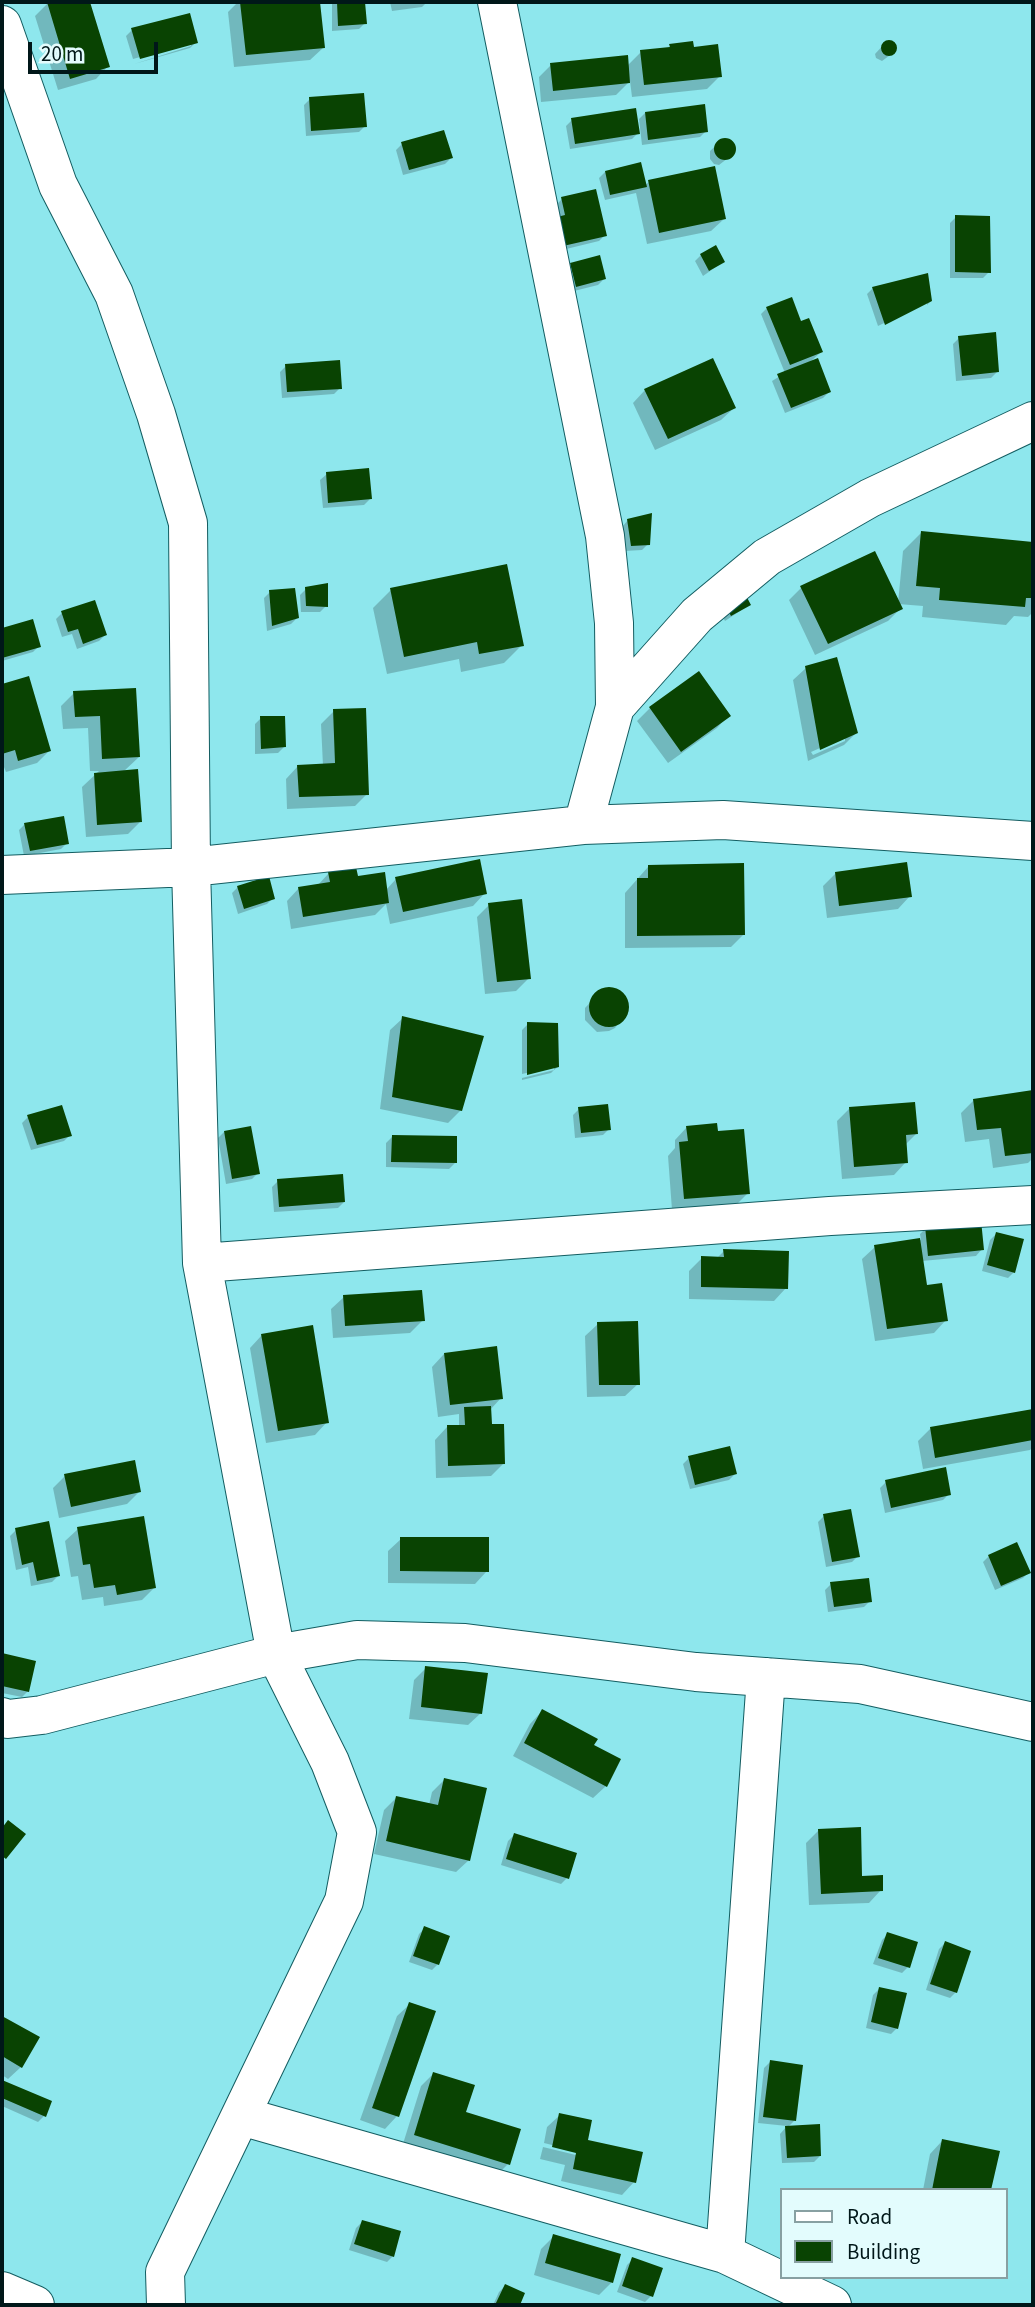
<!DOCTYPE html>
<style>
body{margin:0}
#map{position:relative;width:1035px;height:2307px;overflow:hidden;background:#8ee7ed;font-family:"Source Sans 3",sans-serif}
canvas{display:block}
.frame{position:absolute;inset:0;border:4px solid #001719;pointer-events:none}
.legend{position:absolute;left:780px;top:2188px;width:228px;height:91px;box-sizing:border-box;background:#e3fcfd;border:2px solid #88a0a2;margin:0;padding:9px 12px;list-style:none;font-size:21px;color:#001719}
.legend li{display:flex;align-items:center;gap:14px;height:35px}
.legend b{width:35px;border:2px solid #88a0a2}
.scale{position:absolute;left:28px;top:42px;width:130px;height:32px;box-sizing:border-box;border:4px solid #001719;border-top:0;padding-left:9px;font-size:21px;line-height:24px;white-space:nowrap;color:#001719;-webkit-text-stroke:5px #e3fcfd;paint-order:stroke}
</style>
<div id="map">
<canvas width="1035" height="2307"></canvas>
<div class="frame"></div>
<ul class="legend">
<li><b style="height:9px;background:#fff"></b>Road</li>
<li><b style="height:19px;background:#094302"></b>Building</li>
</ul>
<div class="scale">20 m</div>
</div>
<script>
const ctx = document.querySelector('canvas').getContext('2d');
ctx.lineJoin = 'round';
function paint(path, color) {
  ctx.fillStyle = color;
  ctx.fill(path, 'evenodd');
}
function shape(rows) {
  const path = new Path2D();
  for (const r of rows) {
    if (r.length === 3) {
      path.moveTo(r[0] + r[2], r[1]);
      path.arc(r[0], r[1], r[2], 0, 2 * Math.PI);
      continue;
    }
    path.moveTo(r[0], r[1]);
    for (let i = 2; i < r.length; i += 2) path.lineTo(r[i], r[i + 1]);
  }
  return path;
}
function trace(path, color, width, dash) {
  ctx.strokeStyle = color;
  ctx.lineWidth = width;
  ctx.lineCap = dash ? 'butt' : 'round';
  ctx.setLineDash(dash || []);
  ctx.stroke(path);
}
paint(shape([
 [52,2,89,2,108,66,96,79,58,90,35,16,48,3],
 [238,2,319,2,323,48,310,60,234,67,228,12],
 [364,2,365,23,359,29,332,31,332,2],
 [390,2,427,2,422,7,392,11],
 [132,30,196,42,190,48,134,64,191,46,191,43,133,59,126,36],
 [886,42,894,43,895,47,893,53,882,61,876,58,875,54],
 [670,46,693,49,720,76,707,89,632,97,630,81,616,95,541,102,539,77,551,65,627,66,641,52,666,50],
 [310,99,365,126,359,132,306,136,304,105],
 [645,113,706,131,700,137,642,145,639,119],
 [572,120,639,132,632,139,570,149,566,126],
 [722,140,731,141,734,146,732,155,719,165,714,164,710,159,710,151],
 [402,144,451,158,445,164,403,175,396,150],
 [605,172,644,186,649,182,724,219,711,231,647,244,636,193,605,200,599,178],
 [562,199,605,235,599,241,558,251,556,205],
 [956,217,989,272,983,278,950,278,950,223],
 [701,255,723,262,703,276,695,261],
 [571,264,604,279,598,285,570,292,565,270],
 [873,288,931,301,927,305,927,302,878,326,867,294],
 [767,308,801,323,821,352,809,363,829,392,823,398,785,413,772,381,785,373,761,314],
 [959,338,997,372,991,378,956,381,953,344],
 [286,366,340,388,334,394,282,398,280,372],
 [645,390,734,408,721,420,655,450,633,403],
 [327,474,370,499,364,505,323,508,320,480],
 [628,520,648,544,642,550,625,551,622,527],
 [921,533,1033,544,1033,612,1028,617,1014,616,1006,625,922,617,923,606,898,604,901,608,888,621,815,655,789,600,801,588,898,603,903,551],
 [306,589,326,606,320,612,301,612,300,595],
 [391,590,522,645,504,663,461,672,459,659,387,674,373,608],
 [270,592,297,618,291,624,267,631,264,598],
 [749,605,725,621,718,608],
 [62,613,105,635,99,641,77,649,72,634,62,637,56,619],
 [32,621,39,646,33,652,2,661,2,630],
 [806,668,856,733,844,745,808,761,793,680],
 [845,737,845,741,813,755,811,752],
 [699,673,729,715,717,728,668,763,637,721,650,708],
 [27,678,49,751,37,763,6,772,2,762,2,686],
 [134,690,139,757,123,772,141,821,128,834,86,837,82,787,99,771,90,771,88,728,63,729,61,706,74,693],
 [334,711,367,794,355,806,287,809,286,779,298,766,323,766,321,724],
 [261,718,284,747,278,753,255,754,255,724],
 [25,824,67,843,61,849,24,856,19,830],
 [648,867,744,934,731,947,625,948,625,893],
 [329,873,357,878,386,890,396,879,485,893,473,906,390,924,386,904,375,915,291,929,287,901,299,888,317,886],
 [836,873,910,896,898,909,827,918,823,886],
 [238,887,273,898,267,904,238,914,232,893],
 [489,905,529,978,516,991,485,994,477,917],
 [611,989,626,999,627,1011,615,1028,609,1031,597,1032,585,1020,585,1008,600,992],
 [403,1018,461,1110,448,1123,380,1109,390,1030],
 [528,1024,558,1067,554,1070,554,1067,522,1074,522,1030],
 [554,1070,551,1073,522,1080,522,1078],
 [1032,1092,1033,1158,1028,1163,993,1168,989,1139,965,1142,961,1113,974,1100],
 [579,1109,609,1129,603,1135,575,1138,573,1115],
 [849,1109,916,1134,905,1145,906,1162,894,1175,842,1179,837,1121],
 [28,1117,70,1135,64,1141,31,1150,22,1123],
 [687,1127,716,1133,748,1193,735,1206,672,1210,668,1156,675,1148,675,1140],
 [224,1132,258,1173,252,1179,226,1184,218,1138],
 [392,1137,455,1163,449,1169,386,1167,386,1143],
 [278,1181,344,1202,338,1208,274,1212,272,1187],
 [926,1228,982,1249,976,1256,922,1261,925,1287,946,1320,934,1333,875,1341,862,1259,875,1247,921,1240,920,1234],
 [996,1234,1014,1272,1008,1278,982,1271,990,1240],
 [724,1251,786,1288,774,1301,689,1299,689,1271,702,1258,717,1258],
 [344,1297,423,1320,410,1333,333,1338,331,1309],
 [598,1324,638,1384,625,1396,587,1397,585,1336],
 [262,1335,327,1422,315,1435,266,1443,250,1348],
 [444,1354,501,1398,490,1410,490,1426,503,1464,491,1476,436,1478,435,1440,447,1427,459,1427,459,1414,438,1417,432,1367],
 [1033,1411,1033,1447,1030,1450,923,1469,918,1441,931,1428],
 [689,1458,735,1474,729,1480,690,1489,683,1464],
 [65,1476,139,1492,127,1504,59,1518,53,1488],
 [886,1482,949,1494,943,1500,885,1513,880,1488],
 [824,1516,858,1556,852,1562,826,1567,818,1522],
 [78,1529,154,1588,142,1600,104,1606,103,1597,82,1600,78,1576,71,1577,65,1541],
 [16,1530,58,1576,52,1582,31,1586,28,1567,16,1570,10,1536],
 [401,1539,487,1571,475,1584,388,1583,388,1551],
 [1016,1544,1029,1572,1023,1578,995,1590,983,1562,989,1556],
 [831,1584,870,1601,864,1607,828,1612,825,1590],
 [2,1655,34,1662,28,1691,22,1697,2,1693],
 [426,1668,481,1713,468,1725,409,1719,414,1680],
 [542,1711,606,1786,593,1798,513,1756,530,1724],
 [444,1780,469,1860,456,1872,374,1854,384,1810,396,1798,429,1805,432,1792],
 [819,1830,861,1878,881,1890,869,1903,809,1905,806,1843],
 [514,1835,567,1878,561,1884,501,1865,508,1841],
 [425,1928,438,1964,432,1970,409,1962,419,1934],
 [888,1934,908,1967,902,1973,873,1964,882,1940],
 [945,1943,956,1992,950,1998,926,1990,939,1949],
 [879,1989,897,2028,891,2034,866,2028,873,1995],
 [410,2004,397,2116,385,2129,360,2120,397,2016],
 [2,2018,37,2037,21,2067,8,2079,2,2075],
 [770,2062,794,2121,787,2128,820,2156,814,2162,782,2163,780,2134,787,2126,758,2123,764,2068],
 [433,2074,464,2113,508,2164,496,2176,402,2147,421,2086],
 [2,2082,44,2116,38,2122,2,2106],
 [560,2115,586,2141,634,2182,622,2195,561,2181,565,2165,540,2159,543,2147,576,2155,576,2151,544,2143,547,2127],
 [942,2141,990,2190,923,2190,930,2154],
 [362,2222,393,2256,387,2262,349,2250,356,2228],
 [554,2236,612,2282,599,2295,534,2275,541,2249],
 [633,2259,651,2296,645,2302,617,2292,627,2265],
 [505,2286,523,2294,518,2305,493,2305,499,2292]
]), '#0003');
paint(shape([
 [47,2,90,2,110,67,70,79],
 [240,2,320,2,325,48,246,55],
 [337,2,365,2,367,24,338,26],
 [190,13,198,43,140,59,131,28],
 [889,48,8],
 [693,41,694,47,718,44,722,77,644,85,640,50,670,47,669,44],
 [628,55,630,83,553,91,550,63],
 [364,93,367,127,311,131,309,97],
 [705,104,708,132,648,140,645,112],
 [636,108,640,134,575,144,571,118],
 [444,130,453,158,409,170,401,142],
 [725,149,11],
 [641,162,647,187,610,195,605,171],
 [715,166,726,219,659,233,648,180],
 [596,189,607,236,563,246,557,217,565,215,561,197],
 [955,215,990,216,991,273,955,272],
 [716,245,725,262,709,271,700,254],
 [600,255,606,279,576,287,570,263],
 [928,273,932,301,885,325,872,287],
 [792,297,801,321,809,318,823,352,790,365,766,307],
 [996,332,999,372,962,376,958,336],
 [713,358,736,408,668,439,644,389],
 [818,358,831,392,791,408,777,374],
 [340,360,342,389,287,392,285,364],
 [369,468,372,499,328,503,326,472],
 [652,513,650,545,631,546,627,519],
 [921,531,1033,542,1033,598,1026,598,1025,607,939,600,940,588,916,586],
 [875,551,903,609,828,644,800,586],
 [507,564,524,646,479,654,477,642,404,657,390,588],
 [328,583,328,607,306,606,305,587],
 [295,588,299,618,272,626,269,590],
 [743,590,751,605,731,616,723,601],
 [95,600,107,635,83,644,78,629,68,632,61,611],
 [33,619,41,647,2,658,2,628],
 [837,657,858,733,820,750,805,666],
 [699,671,731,716,681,752,649,707],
 [29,676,51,751,18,761,15,750,2,754,2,684],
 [136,688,140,757,102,759,100,716,75,717,73,691],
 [366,708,369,795,299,797,297,765,335,763,333,709],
 [260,716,285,716,286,747,261,749],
 [138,769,142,822,97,825,94,773],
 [64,816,69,844,30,851,24,823],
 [480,859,487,894,403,912,395,877],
 [907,862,912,897,839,906,835,872],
 [744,863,745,935,637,936,637,878,648,878,648,865],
 [356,867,358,876,385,872,389,903,303,917,298,887,330,882,328,872],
 [269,876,275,899,244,909,237,886],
 [522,899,531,979,497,982,488,903],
 [609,1007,20],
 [402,1016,484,1036,462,1111,392,1097],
 [527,1022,558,1023,559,1067,527,1075],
 [1033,1090,1033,1153,1005,1156,1001,1128,977,1130,973,1099],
 [915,1102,918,1134,906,1135,908,1163,854,1167,849,1107],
 [608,1104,611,1130,581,1133,578,1107],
 [62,1105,72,1136,37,1145,27,1115],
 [717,1123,718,1131,744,1129,750,1194,684,1199,679,1142,688,1141,686,1126],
 [251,1126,260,1174,232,1179,224,1131],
 [392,1135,457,1136,457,1163,391,1162],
 [343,1174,345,1202,279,1207,277,1179],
 [981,1220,984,1250,928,1256,925,1226],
 [996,1232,1024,1239,1015,1273,987,1265],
 [920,1238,927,1285,942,1283,948,1321,887,1329,874,1245],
 [723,1249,789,1251,788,1289,701,1287,701,1256,724,1257],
 [422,1290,425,1321,345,1326,343,1295],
 [638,1321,640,1385,599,1385,597,1322],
 [313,1325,329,1423,278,1431,261,1334],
 [497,1346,503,1399,450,1405,444,1353],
 [491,1406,492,1424,504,1424,505,1464,448,1466,447,1425,465,1425,464,1407],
 [1033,1409,1033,1440,935,1458,930,1427],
 [730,1446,737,1474,695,1485,688,1456],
 [135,1460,141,1492,71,1507,64,1474],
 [946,1467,951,1495,891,1508,885,1480],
 [851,1509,860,1557,832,1562,823,1514],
 [144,1516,156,1588,117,1595,115,1585,94,1588,90,1564,83,1565,77,1527],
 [49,1521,60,1576,37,1581,33,1562,22,1565,15,1528],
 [400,1537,489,1537,489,1572,400,1571],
 [1017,1542,1031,1573,1001,1586,988,1555],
 [869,1578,872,1602,834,1607,830,1582],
 [2,1653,36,1661,29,1692,2,1686],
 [425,1666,488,1673,482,1714,421,1707],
 [542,1709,598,1739,594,1745,621,1759,607,1787,524,1743],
 [444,1778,487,1788,470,1861,386,1841,396,1796,438,1805],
 [8,1820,26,1834,6,1859,2,1856,2,1828],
 [861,1827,862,1876,883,1875,883,1891,821,1894,818,1829],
 [514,1833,577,1853,569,1879,506,1859],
 [424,1926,450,1936,439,1965,413,1956],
 [887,1932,918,1942,910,1968,878,1958],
 [945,1941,971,1951,957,1993,930,1984],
 [879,1987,907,1993,898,2029,871,2022],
 [409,2002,436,2011,399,2117,372,2108],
 [2,2016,40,2037,22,2068,2,2056],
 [770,2060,803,2065,796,2121,763,2117],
 [433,2072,475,2085,466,2112,521,2129,510,2165,414,2135],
 [2,2080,52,2101,46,2117,2,2098],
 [559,2113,592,2120,588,2140,643,2152,636,2183,573,2169,576,2153,552,2147],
 [820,2124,821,2156,787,2158,785,2126],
 [942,2139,1000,2151,991,2190,932,2190],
 [362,2220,401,2231,394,2257,354,2244],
 [553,2234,621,2254,613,2283,545,2263],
 [632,2257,663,2268,653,2297,622,2286],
 [505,2284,525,2293,520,2305,495,2305]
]), '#094302');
const minor = shape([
 [497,2,605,536,614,623,615,707,583,825],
 [2,25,58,185,114,294,156,414,188,523,191,867,202,1263,276,1654,330,1762,357,1832,344,1901,165,2272,166,2305],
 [615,707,697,615,767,557,870,498,1033,421],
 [2,875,191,867,583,825,723,820,1033,841],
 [202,1263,830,1216,1033,1205],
 [2,1717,8,1719,42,1715,276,1654,357,1640,465,1643,696,1672,860,1684,1033,1722],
 [241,2116,725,2254,832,2305],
 [725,2254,766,1677],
 [2,2291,35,2305]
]);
trace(minor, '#135d61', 40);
trace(minor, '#fff', 38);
</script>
